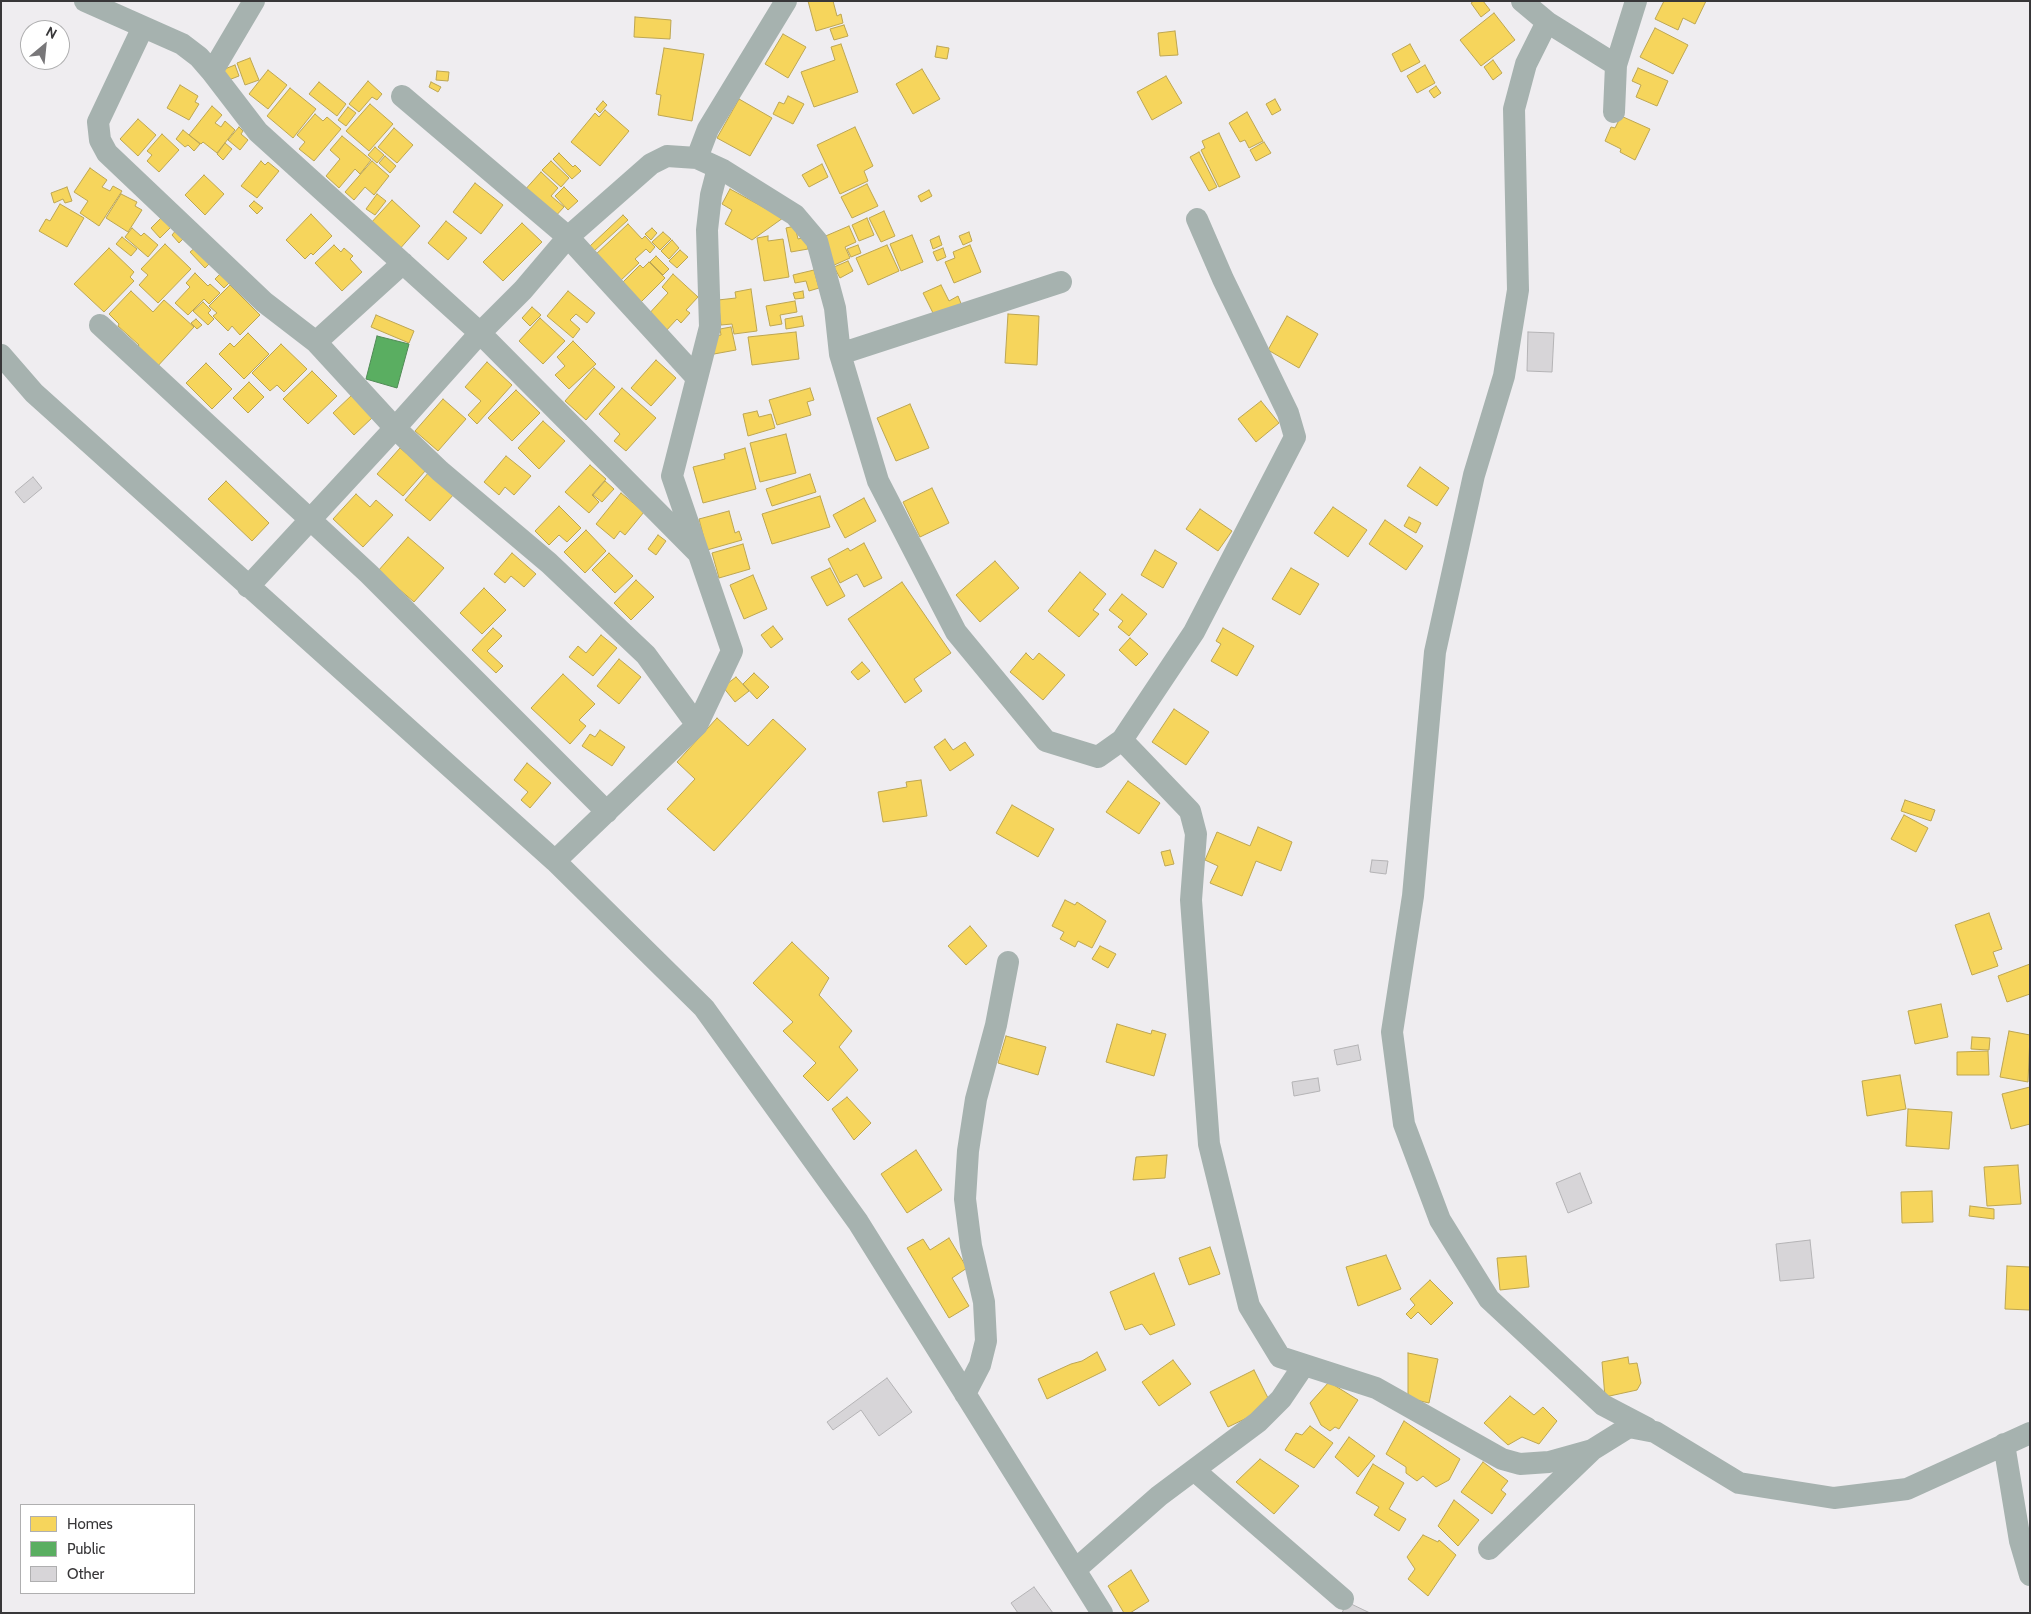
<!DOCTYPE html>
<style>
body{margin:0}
#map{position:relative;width:2031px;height:1614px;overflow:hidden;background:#efedf0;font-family:Cabin,sans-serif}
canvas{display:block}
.frame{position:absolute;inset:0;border:2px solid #383739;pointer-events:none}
.legend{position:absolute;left:20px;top:1504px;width:175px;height:90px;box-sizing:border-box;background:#fff;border:1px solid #afafb0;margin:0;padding:6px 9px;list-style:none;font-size:15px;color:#383739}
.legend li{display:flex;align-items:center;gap:10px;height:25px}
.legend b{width:25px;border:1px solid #afafb0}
.north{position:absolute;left:20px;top:20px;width:50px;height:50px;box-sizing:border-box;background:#fff;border:1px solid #afafb0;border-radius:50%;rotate:28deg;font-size:14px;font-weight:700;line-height:20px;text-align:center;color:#383739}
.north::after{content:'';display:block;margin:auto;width:18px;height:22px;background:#787779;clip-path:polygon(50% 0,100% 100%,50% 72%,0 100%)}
</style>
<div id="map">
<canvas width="2031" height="1614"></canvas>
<div class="frame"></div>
<ul class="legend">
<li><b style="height:14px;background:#f6d55c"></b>Homes</li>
<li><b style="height:14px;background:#5aae61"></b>Public</li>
<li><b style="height:14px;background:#d7d5d8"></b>Other</li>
</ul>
<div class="north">N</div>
</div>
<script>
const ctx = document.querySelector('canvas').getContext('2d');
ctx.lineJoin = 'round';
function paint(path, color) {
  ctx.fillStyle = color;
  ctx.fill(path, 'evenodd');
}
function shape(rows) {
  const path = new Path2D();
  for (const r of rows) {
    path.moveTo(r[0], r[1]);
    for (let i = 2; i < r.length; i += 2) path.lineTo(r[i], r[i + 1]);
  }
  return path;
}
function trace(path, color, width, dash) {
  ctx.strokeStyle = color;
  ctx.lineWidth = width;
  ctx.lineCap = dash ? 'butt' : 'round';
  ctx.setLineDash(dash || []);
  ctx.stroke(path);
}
const homes = shape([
 [808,1,833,1,837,16,841,14,843,23,816,31,808,1],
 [1474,1,1483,1,1490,10,1481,17,1471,3,1474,1],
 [1664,1,1706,1,1695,24,1683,18,1678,30,1655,19,1664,1],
 [1494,13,1515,40,1481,66,1460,40,1494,13],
 [635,17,671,20,670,39,634,37,635,17],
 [844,25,848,36,834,40,830,29,844,25],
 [1655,28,1688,45,1673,74,1640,57,1655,28],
 [1175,31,1178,55,1160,56,1158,33,1175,31],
 [783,34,806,47,788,78,765,64,783,34],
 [841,44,858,92,814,107,801,72,835,60,831,47,841,44],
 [1410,44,1420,62,1401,72,1392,54,1410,44],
 [937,46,949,48,947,59,935,57,937,46],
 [664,48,704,54,692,121,658,115,661,95,656,94,664,48],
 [250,58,259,80,245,85,237,63,250,58],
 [1493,60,1502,73,1493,80,1484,67,1493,60],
 [235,65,239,76,226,81,222,70,235,65],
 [1425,65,1435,83,1417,93,1407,76,1425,65],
 [1638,68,1668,81,1657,106,1636,97,1641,85,1632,81,1638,68],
 [922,69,940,99,913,114,896,84,922,69],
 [268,70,287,85,268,109,249,94,268,70],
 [437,71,449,72,448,81,436,80,437,71],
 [1166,76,1182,103,1152,120,1137,92,1166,76],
 [368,81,382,94,377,100,372,97,359,112,349,104,368,81],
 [319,82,346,104,337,116,309,94,319,82],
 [431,82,441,87,438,92,429,87,431,82],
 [180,85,198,96,195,102,199,104,189,120,167,108,180,85],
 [1436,86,1441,93,1434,98,1429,91,1436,86],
 [290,88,316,109,293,138,267,116,290,88],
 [788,96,804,104,793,124,773,114,779,102,784,104,788,96],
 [739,99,772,118,750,156,717,138,739,99],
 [1275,99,1281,110,1272,115,1266,104,1275,99],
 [603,101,607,105,600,113,596,109,603,101],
 [370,104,393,124,369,151,346,131,370,104],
 [212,106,222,115,215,123,221,127,225,121,235,130,217,153,203,142,201,144,189,135,212,106],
 [348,107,356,113,346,126,338,120,348,107],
 [605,110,629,131,600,166,571,142,595,113,599,117,605,110],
 [1247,112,1263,141,1249,148,1245,140,1240,142,1229,123,1247,112],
 [315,114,323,121,327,117,341,129,314,161,299,149,305,142,297,135,315,114],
 [1621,116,1650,129,1635,160,1620,152,1621,149,1605,141,1611,127,1615,128,1621,116],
 [138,119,156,135,138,156,120,139,138,119],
 [239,127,243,131,241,134,248,140,240,150,228,140,239,127],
 [855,127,873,166,864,171,868,181,840,194,817,145,855,127],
 [394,128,413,145,397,163,378,147,394,128],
 [183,130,200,144,194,151,188,145,185,147,176,139,183,130],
 [1219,133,1240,177,1219,187,1201,150,1205,148,1202,141,1219,133],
 [162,134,179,150,159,172,147,161,152,155,147,151,162,134],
 [342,136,371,160,360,174,355,169,339,188,326,176,340,159,330,150,342,136],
 [1264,142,1271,153,1256,161,1250,150,1264,142],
 [225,143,232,149,223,160,217,154,225,143],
 [375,147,384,155,377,163,368,155,375,147],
 [1199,152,1217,187,1209,191,1190,157,1199,152],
 [559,153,573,167,575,165,581,171,572,179,553,159,559,153],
 [385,156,396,166,390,173,379,163,385,156],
 [261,161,265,165,268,162,279,171,257,198,241,186,261,161],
 [372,161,389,176,374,195,365,187,354,200,345,192,372,161],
 [551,161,569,178,561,187,542,170,551,161],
 [822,164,828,177,809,187,802,175,822,164],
 [90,168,107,180,102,187,110,191,113,186,122,191,99,226,80,213,88,201,74,192,90,168],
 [541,172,558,188,551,196,564,207,553,219,523,192,541,172],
 [204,175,224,194,205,215,185,195,204,175],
 [475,183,503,205,481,234,453,212,475,183],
 [867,184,878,206,852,218,841,197,867,184],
 [67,187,72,201,65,203,63,199,54,203,51,193,67,187],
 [564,187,578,201,568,210,555,196,564,187],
 [730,189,783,218,752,240,725,224,732,210,722,204,730,189],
 [929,190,932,196,921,202,918,196,929,190],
 [121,194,137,202,135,206,142,210,128,232,106,218,121,194],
 [377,194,386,201,375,215,366,209,377,194],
 [392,200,420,226,398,251,369,225,392,200],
 [254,201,263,208,257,214,249,206,254,201],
 [60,204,84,218,67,247,39,231,46,219,50,221,60,204],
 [884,211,895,236,881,242,869,218,884,211],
 [311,214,332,236,313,255,311,253,305,259,286,240,311,214],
 [623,215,628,220,594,251,590,246,623,215],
 [162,217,171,227,160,238,151,228,162,217],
 [867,218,874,235,859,241,852,225,867,218],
 [446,221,467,238,448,260,428,243,446,221],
 [522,223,542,242,503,281,483,262,522,223],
 [628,224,642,239,645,236,655,247,650,253,646,249,635,259,639,263,619,282,594,256,628,224],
 [795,226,798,239,806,237,808,249,791,252,786,228,795,226],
 [849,226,856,242,845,247,850,258,832,266,821,238,849,226],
 [132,228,141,236,144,233,158,245,148,257,125,237,132,228],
 [652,228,657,233,651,240,645,234,652,228],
 [177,229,185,237,179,243,172,235,177,229],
 [663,232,671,239,660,250,652,242,663,232],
 [969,232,972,241,963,245,959,236,969,232],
 [912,235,923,262,901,271,890,244,912,235],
 [768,236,768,241,783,239,789,277,764,281,757,238,768,236],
 [939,236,942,245,933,249,930,240,939,236],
 [122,237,137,249,131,256,116,244,122,237],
 [672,240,679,248,669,259,661,251,672,240],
 [165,244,191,269,158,303,139,285,148,275,141,269,165,244],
 [334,245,341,252,344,248,353,256,350,259,362,272,342,291,315,263,334,245],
 [858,245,861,253,851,257,847,249,858,245],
 [887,245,899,271,868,285,856,258,887,245],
 [970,245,981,272,954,283,945,262,955,258,953,252,970,245],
 [196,247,210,263,205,268,190,252,196,247],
 [109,248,134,272,130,277,134,281,104,312,74,284,109,248],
 [943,248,946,257,937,261,933,252,943,248],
 [680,250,688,257,677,268,669,261,680,250],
 [656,256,669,269,663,275,650,262,656,256],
 [848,261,853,271,840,278,834,267,848,261],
 [649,262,665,278,641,302,622,283,640,265,643,268,649,262],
 [814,270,819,288,809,291,806,281,795,283,793,275,814,270],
 [195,273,208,286,210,284,220,293,209,304,204,299,188,315,175,303,190,287,186,283,195,273],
 [221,273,230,282,224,288,215,279,221,273],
 [673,274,698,297,686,310,690,313,681,323,677,319,664,333,646,317,668,293,662,287,673,274],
 [230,285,260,315,240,335,232,326,228,331,213,316,217,313,209,306,230,285],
 [941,285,949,301,958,296,962,306,936,319,923,293,941,285],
 [751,289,757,331,734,334,732,324,721,325,718,300,736,298,735,292,751,289],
 [131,291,153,312,164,300,194,327,155,369,135,350,139,345,118,326,119,324,109,314,131,291],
 [568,291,595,313,587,323,576,314,570,320,580,329,573,338,547,316,568,291],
 [803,291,804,298,795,299,793,293,803,291],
 [795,301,797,312,780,315,782,324,770,326,766,306,795,301],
 [203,302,211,310,208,313,214,319,208,325,193,311,203,302],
 [532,307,541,315,530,326,522,318,532,307],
 [1008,314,1039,316,1037,365,1005,363,1008,314],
 [376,315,414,331,409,343,371,327,376,315],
 [802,316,804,326,786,329,785,319,802,316],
 [1287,316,1318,334,1299,368,1268,350,1287,316],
 [540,318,565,341,543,364,519,341,540,318],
 [196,319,202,325,197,329,191,323,196,319],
 [731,327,736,350,714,354,710,337,721,335,720,329,731,327],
 [796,332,799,359,752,365,748,337,796,332],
 [248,333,269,354,244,379,219,354,230,343,234,347,248,333],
 [573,341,596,364,569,389,555,375,565,366,557,357,573,341],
 [281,344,307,369,284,392,277,385,270,391,252,373,281,344],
 [656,360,676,378,651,406,631,388,656,360],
 [487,362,512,385,477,424,468,415,481,401,465,387,487,362],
 [206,363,232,389,212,409,186,383,206,363],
 [594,368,615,387,586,420,565,401,594,368],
 [312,371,337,396,308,424,283,399,312,371],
 [249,382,264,397,248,413,233,398,249,382],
 [622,388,656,418,626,451,614,441,620,434,599,414,622,388],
 [810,388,814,400,807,402,811,415,777,425,769,400,810,388],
 [516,390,540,413,512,441,488,418,516,390],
 [352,395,373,417,354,435,333,413,352,395],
 [443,399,466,419,438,451,415,431,443,399],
 [1261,401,1279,423,1256,442,1238,419,1261,401],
 [910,404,929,448,896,461,877,418,910,404],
 [757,411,759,417,771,414,775,428,748,436,743,414,757,411],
 [543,421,565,441,539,469,518,448,543,421],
 [786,434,796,473,760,482,750,443,786,434],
 [400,448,426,470,403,496,377,474,400,448],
 [745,448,756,489,703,503,693,467,725,459,724,454,745,448],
 [506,456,531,476,514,495,505,487,499,495,484,482,506,456],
 [590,465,606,479,592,495,599,502,589,513,565,492,590,465],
 [1420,467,1449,488,1437,506,1407,486,1420,467],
 [429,472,454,494,430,521,405,500,429,472],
 [810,474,816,492,772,506,766,489,810,474],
 [226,481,269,523,252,541,208,499,226,481],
 [605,481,614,489,602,502,593,495,605,481],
 [932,488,949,523,920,537,903,502,932,488],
 [621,493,644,512,625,535,620,531,614,539,596,524,621,493],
 [356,494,370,507,376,500,393,515,363,547,333,519,356,494],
 [820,496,830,527,772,544,762,514,820,496],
 [864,498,876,521,845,538,833,515,864,498],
 [559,506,581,528,567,542,559,535,549,545,535,531,559,506],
 [1333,507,1367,530,1348,557,1314,533,1333,507],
 [1200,509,1232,531,1218,551,1186,529,1200,509],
 [729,511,735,533,739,531,742,540,707,550,699,519,729,511],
 [1409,517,1421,523,1416,533,1404,526,1409,517],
 [1385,520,1423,546,1406,570,1369,544,1385,520],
 [586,530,606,551,585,573,564,552,586,530],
 [658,535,666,541,656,555,648,549,658,535],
 [408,537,444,568,414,602,378,571,408,537],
 [864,543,882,578,864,587,857,574,840,583,828,559,848,548,850,551,864,543],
 [743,544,750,569,719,578,712,553,743,544],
 [1155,550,1177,563,1163,588,1141,575,1155,550],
 [512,553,536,574,524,587,511,576,505,583,494,574,512,553],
 [609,553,633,576,615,593,592,570,609,553],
 [995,561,1019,588,980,622,956,595,995,561],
 [830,568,845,596,827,606,811,577,830,568],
 [1291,568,1319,584,1300,615,1272,599,1291,568],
 [1080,572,1106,594,1093,610,1099,614,1079,637,1048,611,1080,572],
 [753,575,767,609,744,619,730,585,753,575],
 [636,580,654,597,631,620,614,603,636,580],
 [902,582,951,653,914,679,922,691,905,703,848,619,902,582],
 [484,588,506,610,482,634,460,613,484,588],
 [1122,594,1147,614,1129,636,1118,627,1123,621,1109,610,1122,594],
 [773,626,783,639,771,648,761,635,773,626],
 [493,628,502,636,487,651,503,666,496,673,472,650,493,628],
 [1223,628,1254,646,1237,676,1211,661,1221,644,1216,641,1223,628],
 [601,635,617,648,593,676,569,657,578,646,586,653,601,635],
 [1130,638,1148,654,1136,666,1119,650,1130,638],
 [1026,653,1033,660,1039,653,1065,675,1043,700,1010,672,1026,653],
 [619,659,641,677,619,704,597,686,619,659],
 [862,662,870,671,858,680,851,672,862,662],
 [754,673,769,687,757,699,743,684,754,673],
 [563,674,595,704,579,720,586,726,570,744,531,708,563,674],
 [736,677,749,691,735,702,723,687,736,677],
 [1174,709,1209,732,1186,765,1152,742,1174,709],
 [717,718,748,746,773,719,806,749,714,851,667,809,695,779,677,762,717,718],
 [600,730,625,747,612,766,582,746,590,734,595,737,600,730],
 [945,739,953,750,965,742,974,755,950,771,934,747,945,739],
 [527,763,551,783,530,808,521,800,528,792,514,780,527,763],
 [921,780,927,816,883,822,878,792,907,787,906,782,921,780],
 [1128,781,1160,803,1139,834,1106,812,1128,781],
 [1905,800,1935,810,1931,821,1901,811,1905,800],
 [1012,805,1054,829,1038,857,996,833,1012,805],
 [1904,815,1928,828,1916,852,1891,839,1904,815],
 [1258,827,1292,842,1281,871,1256,861,1242,896,1210,883,1218,866,1205,860,1217,832,1250,846,1258,827],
 [1170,850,1174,864,1165,866,1161,852,1170,850],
 [1065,900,1075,905,1077,902,1106,921,1092,948,1078,941,1075,947,1060,939,1064,932,1052,926,1065,900],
 [1989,913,2002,949,1993,952,1998,966,1972,975,1955,925,1989,913],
 [970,926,987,946,966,965,948,946,970,926],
 [792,942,829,978,819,995,852,1031,839,1047,858,1070,828,1101,803,1076,816,1063,783,1031,793,1022,753,983,792,942],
 [1100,946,1116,954,1108,968,1092,959,1100,946],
 [2030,964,2030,994,2007,1002,1998,976,2030,964],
 [1941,1004,1948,1037,1915,1044,1908,1011,1941,1004],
 [1117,1024,1151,1034,1152,1030,1166,1034,1154,1076,1106,1062,1117,1024],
 [2009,1031,2030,1035,2028,1082,2000,1077,2009,1031],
 [1006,1036,1046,1047,1038,1075,998,1063,1006,1036],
 [1972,1037,1990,1038,1989,1050,1971,1049,1972,1037],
 [1988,1051,1989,1075,1957,1075,1957,1052,1988,1051],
 [1900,1075,1906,1109,1867,1116,1862,1081,1900,1075],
 [2030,1087,2030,1124,2011,1129,2002,1094,2030,1087],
 [847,1097,871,1123,854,1140,832,1109,847,1097],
 [1908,1109,1952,1112,1949,1149,1906,1146,1908,1109],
 [916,1150,942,1190,907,1213,881,1174,916,1150],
 [1167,1155,1165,1178,1133,1180,1136,1157,1167,1155],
 [2018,1165,2021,1204,1987,1206,1984,1167,2018,1165],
 [1932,1191,1933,1222,1902,1223,1901,1192,1932,1191],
 [1970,1206,1994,1209,1994,1219,1969,1216,1970,1206],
 [949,1238,967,1268,952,1278,969,1306,949,1318,907,1248,923,1239,930,1250,949,1238],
 [1210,1247,1220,1274,1189,1285,1179,1258,1210,1247],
 [1386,1255,1401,1289,1358,1306,1346,1267,1386,1255],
 [1526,1256,1529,1287,1500,1290,1497,1258,1526,1256],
 [2007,1266,2030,1267,2030,1310,2005,1309,2007,1266],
 [1154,1273,1175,1325,1150,1335,1142,1324,1125,1330,1110,1292,1154,1273],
 [1430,1280,1453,1303,1431,1325,1418,1312,1411,1319,1406,1314,1415,1305,1410,1299,1430,1280],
 [1097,1352,1106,1370,1047,1399,1038,1379,1071,1364,1082,1361,1097,1352],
 [1408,1353,1438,1359,1429,1403,1408,1398,1408,1353],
 [1628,1357,1629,1364,1637,1363,1641,1383,1637,1390,1605,1397,1602,1362,1628,1357],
 [1173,1360,1191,1384,1159,1406,1142,1382,1173,1360],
 [1254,1370,1272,1406,1228,1427,1210,1392,1254,1370],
 [1329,1382,1358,1400,1339,1429,1335,1427,1330,1431,1321,1425,1310,1403,1329,1382],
 [1510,1396,1534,1415,1543,1407,1557,1421,1539,1444,1522,1437,1508,1445,1484,1423,1510,1396],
 [1404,1421,1460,1459,1449,1480,1436,1487,1423,1476,1417,1481,1406,1473,1406,1467,1386,1454,1404,1421],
 [1310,1426,1333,1443,1314,1468,1285,1450,1296,1433,1302,1435,1310,1426],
 [1349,1437,1375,1456,1358,1477,1335,1457,1349,1437],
 [1260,1459,1299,1486,1274,1514,1236,1482,1260,1459],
 [1483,1462,1508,1481,1501,1490,1506,1494,1492,1514,1461,1492,1483,1462],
 [1373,1464,1404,1483,1389,1509,1406,1519,1399,1531,1374,1515,1379,1507,1356,1493,1373,1464],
 [1454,1500,1479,1520,1458,1546,1438,1526,1454,1500],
 [1423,1535,1438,1542,1439,1540,1456,1555,1428,1596,1408,1579,1415,1569,1407,1557,1423,1535],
 [1131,1570,1149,1601,1130,1613,1124,1613,1108,1586,1131,1570]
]);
paint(homes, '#f6d55c');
trace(homes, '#bda652', 1);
const public = shape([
 [377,336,409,344,397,388,366,379,377,336]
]);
paint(public, '#5aae61');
trace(public, '#508a55', 1);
const building = shape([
 [1528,332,1554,333,1552,372,1527,371,1528,332],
 [33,477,42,488,24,503,15,492,33,477],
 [1372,860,1388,861,1386,874,1370,872,1372,860],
 [1358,1045,1361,1060,1337,1065,1334,1050,1358,1045],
 [1318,1078,1320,1091,1294,1096,1292,1082,1318,1078],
 [1580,1173,1592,1203,1568,1213,1556,1183,1580,1173],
 [1810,1240,1814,1278,1780,1281,1776,1244,1810,1240],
 [887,1378,912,1412,879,1436,861,1410,833,1430,827,1422,887,1378],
 [1034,1587,1053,1613,1018,1613,1011,1603,1034,1587],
 [1347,1602,1370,1613,1342,1613,1347,1602]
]);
paint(building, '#d7d5d8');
trace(building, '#b4b3b5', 1);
trace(shape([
 [85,1,182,44,199,57,212,72,258,132,480,333,697,552],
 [1522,1,1547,22,1526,64,1514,109,1518,290,1504,376,1474,475,1435,652,1413,896,1392,1032,1404,1124,1440,1220,1489,1299,1603,1405,1647,1428],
 [1547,22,1616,65],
 [143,27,98,122,100,140,107,153,264,302,316,342,395,428,440,471,549,563,646,655,697,725],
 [212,72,254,1],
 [402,96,568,237,697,378],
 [1614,112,1616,65,1636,1],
 [697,158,708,129,786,1],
 [100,325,369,574,607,812],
 [316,342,403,263],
 [840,354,1061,282],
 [1,355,34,393,555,861,704,1008,858,1222,1102,1613],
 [248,587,395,428,480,333,523,290,568,237,651,164,667,156,697,158,723,170,795,215,817,241,835,308,840,354,878,481,956,632,1046,741,1098,757,1122,740,1190,811,1196,834,1191,900,1209,1144,1249,1306,1280,1357,1376,1388,1502,1459,1520,1464,1549,1462,1592,1450,1629,1427,1655,1432,1739,1483,1834,1498,1907,1489,2030,1433],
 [1122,740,1194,632,1295,437,1288,413,1223,279,1197,219],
 [555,861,697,725,732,651,672,476,710,327,707,230,711,195,718,168],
 [965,1394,980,1365,986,1341,984,1302,971,1246,965,1199,968,1151,976,1099,996,1025,1008,962],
 [2004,1444,2020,1541,2030,1575],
 [1194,1470,1343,1599],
 [1489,1549,1591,1451],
 [1076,1569,1159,1496,1258,1422,1281,1399,1304,1365]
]), '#a6b2af', 22);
</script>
